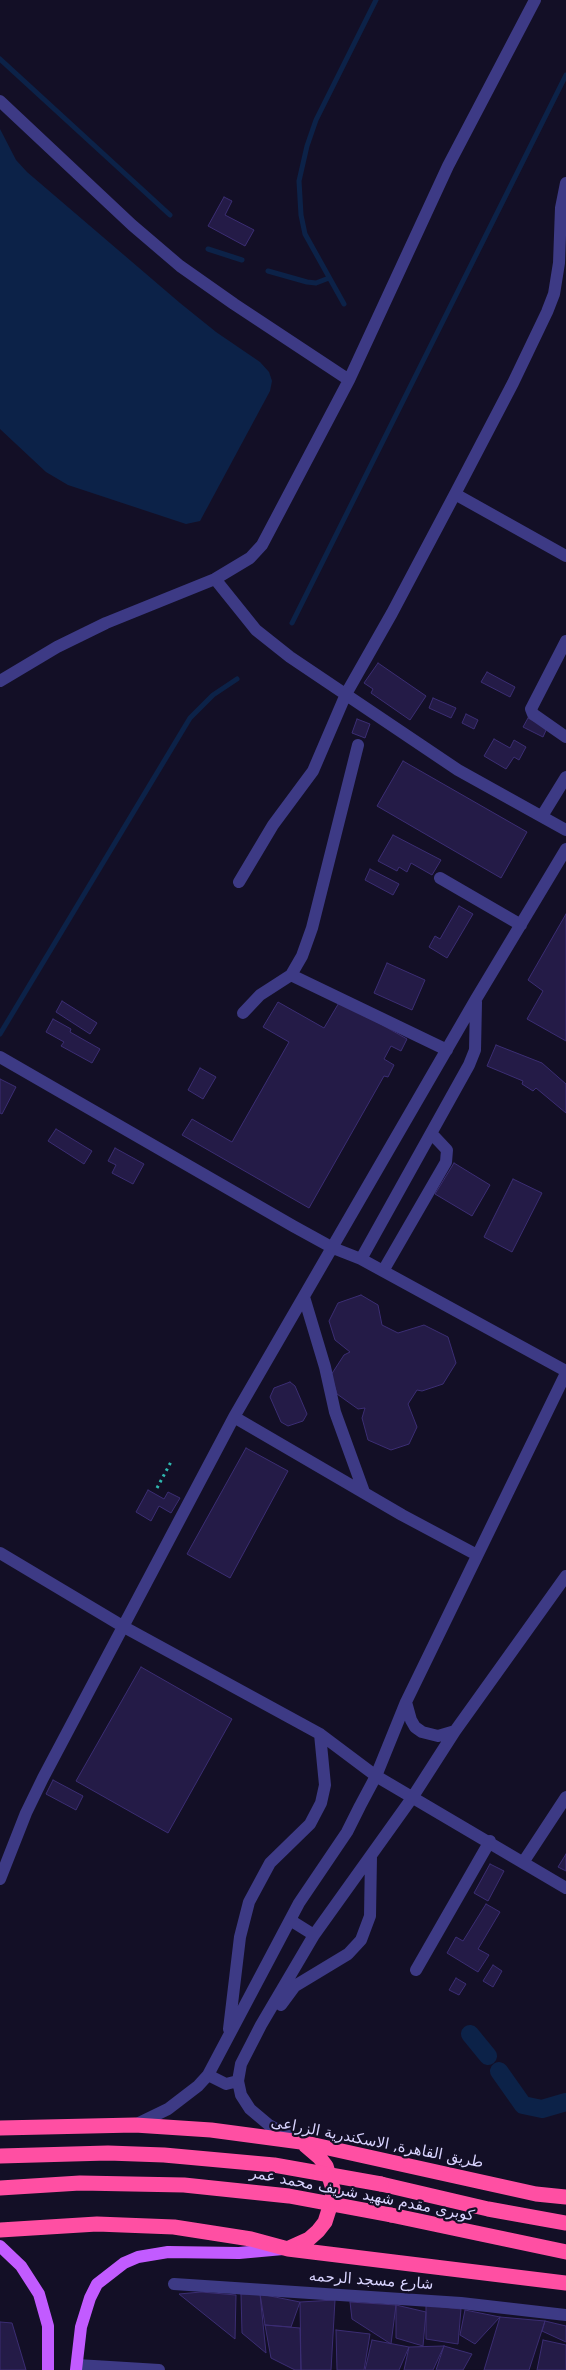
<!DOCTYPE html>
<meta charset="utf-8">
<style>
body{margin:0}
canvas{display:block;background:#130f26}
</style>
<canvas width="566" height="2370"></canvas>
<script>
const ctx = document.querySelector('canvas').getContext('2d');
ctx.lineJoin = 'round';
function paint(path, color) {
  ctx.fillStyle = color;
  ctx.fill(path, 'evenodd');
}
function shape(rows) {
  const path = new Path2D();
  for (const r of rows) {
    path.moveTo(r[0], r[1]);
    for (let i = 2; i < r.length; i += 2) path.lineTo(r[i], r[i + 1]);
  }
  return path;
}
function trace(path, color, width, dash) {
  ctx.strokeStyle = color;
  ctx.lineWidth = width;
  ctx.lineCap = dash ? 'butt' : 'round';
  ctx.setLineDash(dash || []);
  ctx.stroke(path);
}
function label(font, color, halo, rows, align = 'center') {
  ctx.font = font + ' "DejaVu Sans","Noto Sans Arabic",sans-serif';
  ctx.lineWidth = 4.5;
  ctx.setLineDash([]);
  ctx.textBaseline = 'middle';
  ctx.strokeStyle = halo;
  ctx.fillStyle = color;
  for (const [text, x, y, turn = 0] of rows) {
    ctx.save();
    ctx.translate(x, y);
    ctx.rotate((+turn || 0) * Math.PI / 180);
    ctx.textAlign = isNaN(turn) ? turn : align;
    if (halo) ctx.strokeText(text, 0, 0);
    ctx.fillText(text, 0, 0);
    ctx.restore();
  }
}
paint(shape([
 [0,129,16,160,27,172,180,303,216,332,260,362,269,372,272,381,270,391,200,521,186,524,68,485,46,472,0,429]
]), '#0c2248');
trace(shape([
 [0,59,170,215],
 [208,249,242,260],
 [268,271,307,282,316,283,329,278],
 [344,304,305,234,301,215,299,181,307,146,316,120,376,0],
 [292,623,566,75],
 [0,1034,190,718,213,695,237,679]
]), '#0c2248', 5);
trace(shape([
 [470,2034,488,2056],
 [499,2071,523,2105,542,2109,566,2102]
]), '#0c2248', 18);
const building = shape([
 [224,197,232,201,225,215,254,230,245,246,208,226,224,197],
 [378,663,426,696,410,720,371,693,373,689,364,683,378,663],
 [487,672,515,687,510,697,481,682,487,672],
 [433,698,456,708,451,718,429,708,433,698],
 [466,714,478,720,474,729,462,723,466,714],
 [528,718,547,728,543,737,523,727,528,718],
 [357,719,370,724,365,738,352,733,357,719],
 [494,739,510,748,514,740,526,747,519,760,514,757,506,769,484,756,494,739],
 [403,761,527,832,501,878,377,806,403,761],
 [393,835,441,860,432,875,411,863,407,872,399,867,397,871,378,861,393,835],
 [370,869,399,884,393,895,365,880,370,869],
 [459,906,473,914,447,958,429,947,435,936,440,939,459,906],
 [566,914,566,1041,527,1019,543,991,528,980,566,914],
 [387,963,425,980,412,1010,374,993,387,963],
 [62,1001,97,1023,90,1034,56,1012,62,1001],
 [340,1001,407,1039,401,1051,391,1046,384,1059,394,1065,388,1077,384,1076,309,1208,182,1135,192,1119,232,1142,289,1042,263,1027,278,1002,324,1028,340,1001],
 [53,1019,71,1029,70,1032,100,1049,92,1063,61,1046,64,1042,46,1032,53,1019],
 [496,1045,542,1063,566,1084,566,1113,536,1088,533,1091,522,1084,523,1081,487,1066,496,1045],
 [200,1068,216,1077,203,1099,188,1090,200,1068],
 [0,1079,16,1087,2,1114,0,1113,0,1079],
 [56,1129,92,1151,84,1164,48,1141,56,1129],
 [115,1148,144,1164,133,1184,112,1173,116,1165,108,1161,115,1148],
 [454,1163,490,1185,472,1216,435,1194,454,1163],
 [513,1179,542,1193,512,1252,484,1237,513,1179],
 [361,1295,378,1305,382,1325,398,1333,424,1325,448,1337,456,1363,443,1384,422,1391,417,1390,408,1404,417,1427,409,1444,391,1450,368,1440,362,1418,365,1408,358,1409,337,1394,331,1375,344,1355,350,1352,335,1340,329,1321,338,1303,361,1295],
 [290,1382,295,1386,307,1414,303,1421,288,1426,281,1422,270,1397,274,1388,290,1382],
 [246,1448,288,1471,230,1578,187,1554,246,1448],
 [148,1490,164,1499,168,1492,180,1498,171,1513,159,1506,151,1521,136,1512,148,1490],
 [141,1667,232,1719,168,1833,76,1781,141,1667],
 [53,1780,83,1796,76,1810,46,1794,53,1780],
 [566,1854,566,1871,558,1867,566,1854],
 [490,1864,504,1871,488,1901,474,1893,490,1864],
 [486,1904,500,1912,478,1949,489,1955,478,1972,447,1953,456,1937,463,1941,486,1904],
 [493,1965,502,1971,493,1987,483,1981,493,1965],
 [456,1978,466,1984,459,1995,449,1990,456,1978],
 [201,2292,236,2295,235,2339,179,2294,201,2292],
 [241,2294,260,2294,266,2353,242,2333,241,2294],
 [260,2294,300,2302,291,2327,265,2325,260,2294],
 [335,2300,331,2370,301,2370,300,2302,335,2300],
 [350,2302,396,2305,391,2344,352,2319,350,2302],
 [396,2305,426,2312,423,2346,396,2338,396,2305],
 [426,2305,461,2309,458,2344,426,2339,426,2305],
 [465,2310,500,2317,475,2344,460,2335,465,2310],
 [500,2317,545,2321,529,2370,484,2370,500,2317],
 [545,2321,566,2326,566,2342,542,2331,545,2321],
 [0,2322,12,2323,26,2370,0,2370,0,2322],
 [265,2325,300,2328,301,2370,295,2370,271,2358,265,2325],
 [336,2330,370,2334,364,2370,337,2370,336,2330],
 [372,2340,409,2347,399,2370,365,2370,372,2340],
 [543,2340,566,2345,566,2370,537,2370,543,2340],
 [444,2346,472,2354,463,2370,436,2370,444,2346],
 [444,2346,433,2370,404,2370,409,2347,444,2346]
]);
paint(building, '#241b47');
trace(building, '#3b2d73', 1);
trace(shape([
 [157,1488,172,1460]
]), '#2fb8b0', 3, [2.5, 4]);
trace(shape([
 [0,101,132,225,180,266,234,304,349,380],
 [455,494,566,556],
 [215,579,256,630,290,657,458,770,566,830],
 [566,641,531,709,533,714,566,737],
 [0,681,57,647,106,623,215,579,250,558,262,545,349,380,448,166,535,0],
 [542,816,566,777],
 [440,878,521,925],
 [239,882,273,825,313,771,346,694,392,613,455,494,513,383,547,312,554,294,559,263,561,208,566,183],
 [291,975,447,1050],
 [243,1013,260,995,291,975,302,956,312,928,358,745],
 [0,1057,293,1226,333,1248,361,1259,566,1371],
 [361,1259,469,1065,475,1050,476,1002],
 [383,1271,446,1162,447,1150,431,1133],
 [304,1297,325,1367,335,1412,364,1492],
 [234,1417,402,1515,477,1555],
 [0,1553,124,1627,320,1734,376,1776,566,1888],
 [406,1702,411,1720,415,1727,422,1732,438,1736,455,1731],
 [524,1861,566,1797],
 [0,1879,26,1813,43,1778,234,1417,476,999,566,849],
 [290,1920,314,1935],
 [416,1970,490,1841],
 [281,2005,295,1986,348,1954,361,1940,370,1916,371,1856],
 [229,2029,240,1937,249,1902,270,1863,310,1824,321,1803,325,1785,320,1734],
 [208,2075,226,2084,238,2081],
 [135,2125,168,2109,198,2086,208,2075,299,1903,347,1832,360,1806,376,1776,406,1702,566,1373],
 [297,2140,269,2125,250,2109,241,2095,238,2081,241,2064,261,2025,314,1935,412,1798,455,1731,566,1576],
 [174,2284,461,2303,566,2315],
 [77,2365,159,2370]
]), '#3d3a85', 12);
trace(shape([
 [0,2246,21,2266,39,2294,48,2326,48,2370],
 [76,2370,81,2327,90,2298,97,2284,124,2263,138,2257,168,2252,239,2253,283,2249]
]), '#c25bff', 12);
trace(shape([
 [0,2128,135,2125,211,2130,301,2142,536,2194,566,2197],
 [381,2184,488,2209,566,2223],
 [391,2215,566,2252],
 [0,2230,97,2224,174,2227,251,2239,288,2249,566,2283],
 [289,2248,309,2239,318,2231,325,2222,332,2200,333,2189,326,2166,319,2157,305,2145]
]), '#ff4fa3', 15);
trace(shape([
 [0,2156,108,2153,164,2155,274,2165,381,2184],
 [0,2188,80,2183,184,2185,289,2196,391,2215]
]), '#ff4fa3', 15);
label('15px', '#d9d4ff', '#130f26', [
 ["طريق القاهرة, الاسكندرية الزراعى",377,2143,11],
 ["كوبرى مقدم شهيد شريف محمد عمر",362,2195,11],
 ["شارع مسجد الرحمه",371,2281,4]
]);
</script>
